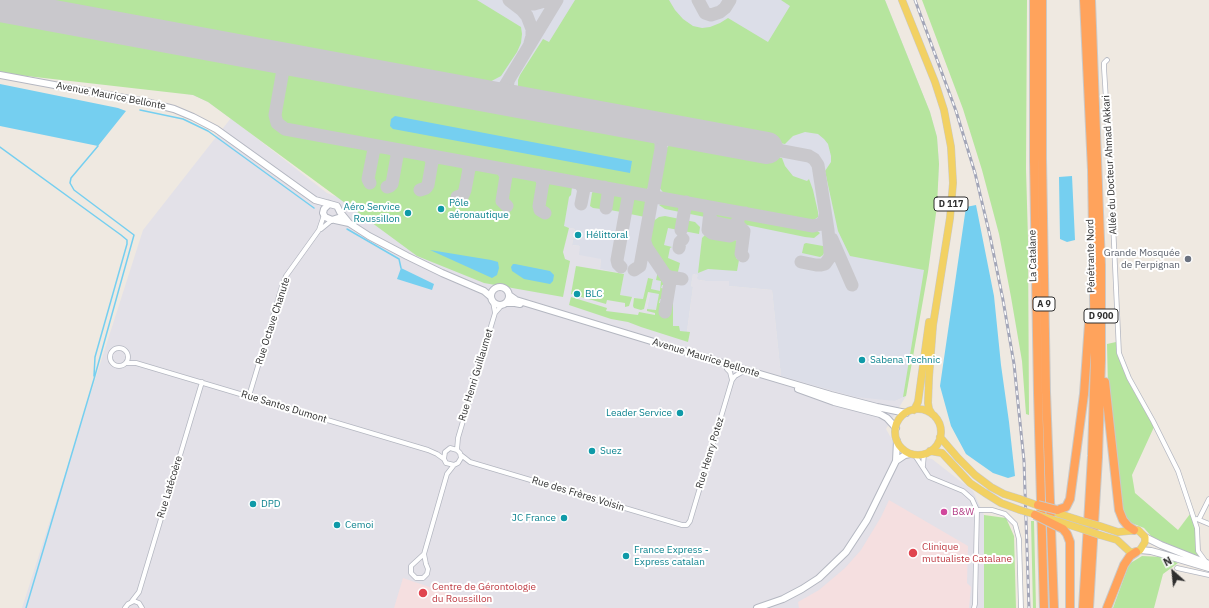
<!DOCTYPE html>
<meta charset="utf-8">
<style>
body{margin:0}
#map{position:relative;width:1209px;height:608px;overflow:hidden;background:#efe9e1;font-family:"IBM Plex Sans",sans-serif}
canvas{display:block}
.north{position:absolute;left:1153px;top:552px;width:40px;height:40px;-webkit-text-stroke:3px #fff;paint-order:stroke;rotate:333deg;font-size:11px;font-weight:700;line-height:16px;text-align:center;color:#2e2e2e}
.north::after{content:'';display:block;margin:auto;width:14px;height:18px;background:#2e2e2e;clip-path:polygon(50% 0,100% 100%,50% 72%,0 100%)}
</style>
<div id="map">
<canvas width="1209" height="608"></canvas>
<div class="north">N</div>
</div>
<script>
const ctx = document.querySelector('canvas').getContext('2d');
ctx.lineJoin = 'round';
function paint(path, color) {
  ctx.fillStyle = color;
  ctx.fill(path, 'evenodd');
}
function shape(rows) {
  const path = new Path2D();
  for (const r of rows) {
    if (r.length === 3) {
      path.moveTo(r[0] + r[2], r[1]);
      path.arc(r[0], r[1], r[2], 0, 2 * Math.PI);
      continue;
    }
    path.moveTo(r[0], r[1]);
    for (let i = 2; i < r.length; i += 2) path.lineTo(r[i], r[i + 1]);
  }
  return path;
}
function trace(path, color, width, dash) {
  ctx.strokeStyle = color;
  ctx.lineWidth = width;
  ctx.lineCap = dash ? 'butt' : 'round';
  ctx.setLineDash(dash || []);
  ctx.stroke(path);
}
function label(font, color, halo, rows, align = 'center') {
  ctx.font = font + ' "IBM Plex Sans",sans-serif';
  ctx.lineWidth = 4;
  ctx.setLineDash([]);
  ctx.textBaseline = 'middle';
  ctx.strokeStyle = halo;
  ctx.fillStyle = color;
  for (const [text, x, y, turn = 0] of rows) {
    ctx.save();
    ctx.translate(x, y);
    ctx.rotate((+turn || 0) * Math.PI / 180);
    ctx.textAlign = isNaN(turn) ? turn : align;
    if (halo) ctx.strokeText(text, 0, 0);
    ctx.fillText(text, 0, 0);
    ctx.restore();
  }
}
paint(shape([
 [231,118,327,193,404,224,540,222,575,229,572,245,580,246,601,259,600,269,653,279,647,308,656,310,686,339,693,287,691,286,693,274,698,275,699,280,706,281,729,281,729,286,772,290,781,376,895,401,906,396,886,429,900,454,932,459,973,491,984,515,984,608,22,608,143,230]
]), '#e3e1e8');
paint(shape([
 [889,500,968,546,967,583,971,587,969,608,799,608,798,602,819,590,845,568,861,550,881,517],
 [403,578,491,608,394,608]
]), '#f5dfe0');
paint(shape([
 [0,0,885,0,930,112,937,137,939,164,938,184,906,396,895,401,856,397,781,376,772,290,729,286,729,281,706,281,699,280,697,278,698,275,693,274,691,286,693,287,686,339,656,310,647,309,653,279,648,278,643,299,620,295,624,274,600,269,601,259,579,255,580,246,572,245,575,229,315,179,208,102,193,95,0,58]
]), '#dcdee8');
paint(shape([
 [49,0,477,0,521,27,522,34,521,43,517,52,501,76,484,85,475,86,90,16,90,14,63,8],
 [575,0,669,0,675,10,683,19,693,26,702,28,710,27,720,23,728,18,768,42,790,6,781,0,885,0,930,112,937,137,939,164,937,206,928,272,906,396,903,397,924,270,850,256,838,231,825,171,831,162,831,156,828,144,824,139,818,134,805,132,793,136,785,144,530,97,521,91,518,86,518,80,520,75,543,39,549,42],
 [922,0,1027,0,1026,169,1028,239,1029,415,1026,414,1022,361,1011,297,999,234,982,170,963,109],
 [0,13,270,64,275,67,278,72,271,111,272,118,277,127,285,131,571,186,572,187,571,195,569,197,564,226,569,228,563,252,565,259,570,261,563,297,484,283,417,256,208,102,193,95,0,73],
 [294,68,641,132,652,137,656,146,657,150,651,183,647,189,641,191,284,124,279,117,278,112,285,74,290,69],
 [682,139,782,158,785,166,793,176,807,181,809,179,813,190,818,212,818,217,811,222,665,195,659,187,665,150,672,142],
 [594,190,603,191,604,193,603,208,601,209,593,208,590,206,592,193],
 [616,193,623,195,625,197,623,210,621,212,610,210,612,196],
 [633,197,641,198,645,201,648,209,645,217,630,214],
 [664,203,706,210,706,216,705,217,665,209,659,205],
 [717,212,732,215,734,216,734,221,730,222,715,219,713,216],
 [665,216,695,222,700,227,699,234,668,228,664,245,672,247,670,248,668,258,680,263,677,276,672,276,648,243,652,222,659,217],
 [745,217,816,230,820,233,819,234,814,238,805,237,742,224,742,219],
 [706,234,739,241,736,258,739,260,737,271,708,269,698,273,702,238],
 [806,243,823,246,825,251,823,255,820,257,802,253,804,244],
 [647,253,666,282,664,285,662,285,661,288,665,289,663,299,660,299,659,303,664,303,663,311,666,312,668,303,673,304,673,326,679,326,680,331,690,332,688,342,641,327,628,322,611,319,569,305,571,297,607,308,606,311,638,315,639,312,655,315,655,313,647,311,647,309,656,310,659,294,648,292,644,309,641,310,634,308,633,306,634,298,643,299,648,278,653,279,651,289,660,291,661,281,656,280,658,271,648,257],
 [576,266,624,274,620,295,632,297,629,306,625,307,625,303,607,300,606,304,571,294],
 [1116,342,1117,354,1127,379,1154,427,1132,475,1135,493,1178,530,1190,514,1196,528,1196,551,1200,558,1152,537,1144,528,1129,522,1122,509,1108,388,1107,344],
 [984,515,1006,518,1014,536,1016,608,984,608],
 [1031,521,1034,521,1036,608,1033,608],
 [1142,556,1162,557,1178,563,1163,574,1154,608,1113,608,1129,564]
]), '#b6e59e');
paint(shape([
 [0,84,118,108,126,111,98,146,0,126],
 [395,116,632,161,630,173,393,129,390,126,391,119],
 [1072,176,1075,240,1067,242,1060,239,1059,177],
 [976,205,994,296,1001,365,1009,422,1015,476,1008,478,993,473,966,454,951,426,940,386,966,207],
 [430,250,491,260,498,262,499,268,497,275,492,278],
 [513,264,515,264,550,271,554,275,553,281,550,284,524,279,512,271,511,267],
 [401,268,434,284,432,290,397,279]
]), '#75cff0');
trace(shape([
 [140,110,183,119,208,131,314,208],
 [0,147,121,235,127,240,127,244,95,357,94,376],
 [347,229,399,259,401,268],
 [26,608,94,379,134,235,74,190,70,183,71,178,98,146]
]), '#75cff0', 1.5);
trace(shape([
 [509,0,522,10,527,16,532,29,532,36,530,43],
 [698,0,705,13,711,15,720,12,725,8,730,0],
 [513,1,524,4,534,4,548,0],
 [271,56,280,61,283,70],
 [300,61,293,61,286,63,283,70,275,115,277,123,285,129,813,226,821,224,824,220,825,215],
 [508,82,506,94,510,99,518,101],
 [482,95,492,96,498,94,503,89,557,0],
 [767,148,809,156,814,159,818,165,828,230,830,252,830,257,825,264,821,265,816,265,801,262],
 [502,169,506,176,502,201,507,206],
 [538,175,541,178,543,182,539,206,540,210,545,213],
 [370,183,368,179,374,149,372,145],
 [579,183,584,189,581,204],
 [387,187,390,186,392,184,397,156,396,152,393,149],
 [604,187,608,191,608,194,606,208],
 [420,190,426,188,428,185,432,162,431,159,427,155],
 [457,197,463,195,465,190,469,169,468,165,464,162],
 [705,206,708,208,710,212,708,230,712,233,730,236,735,233,739,216,745,213],
 [710,217,713,222,741,228],
 [736,223,737,222,739,226,744,231,741,254,743,256],
 [681,230,686,202],
 [832,239,852,285],
 [645,242,647,248,670,282,665,312],
 [679,248,680,242,683,239],
 [621,267,618,264,617,260,628,198,627,194,624,191],
 [634,270,640,266,661,149,661,140,658,132,652,128,641,124],
 [666,275,670,277,682,279]
]), '#c9c8cc', 13);
trace(shape([
 [0,6,767,148]
]), '#c9c8cc', 32);
const street = shape([
 [1107,60,1104,63,1104,68,1111,179,1119,353,1129,378,1153,421,1178,471,1197,528,1198,551,1206,562],
 [321,229,332,220],
 [493,302,495,313],
 [119,357,9],
 [126,363,136,363,428,450,437,454,444,459],
 [727,369,730,372,732,380],
 [249,396,283,283,286,276,319,230,324,215],
 [457,450,458,438,486,343,495,313,502,305],
 [914,454,929,477,963,491,972,499,977,510,975,604,974,608],
 [461,455,470,462,682,525,687,525,690,521,732,380,735,376,742,372],
 [923,466,924,454],
 [977,510,992,510,1005,514,1015,524,1019,539,1021,608],
 [1197,519,1209,524],
 [1199,519,1209,499],
 [424,554,411,566,411,573,416,578,423,578,427,574,428,569,426,564,424,554,447,474,454,465,458,463,461,458,460,453,457,450,450,448,445,452,444,459,446,463,454,465],
 [1177,568,1209,575],
 [132,601,139,592,202,382],
 [125,608,128,604,134,601,139,603,142,608]
]);
const secondary = shape([
 [0,75,146,102,174,109,193,117,216,129,315,200,337,206,340,212,349,223],
 [329,204,324,209,323,213,325,217,332,220,338,218],
 [335,220,349,223,369,236,407,256,442,273,484,291,491,297],
 [500,296,9],
 [509,295,516,300,743,369,831,395,877,407,906,413],
 [506,303,515,303,520,304],
 [798,389,834,402,880,414,887,418,896,428],
 [896,461,905,455,910,454],
 [1145,537,1161,545,1209,564],
 [1140,550,1151,551,1162,554,1209,568],
 [757,608,783,599,802,589,819,578,846,552,867,520,896,461,897,441]
]);
const primary = shape([
 [902,0,935,82,944,110,951,147,953,183,950,218,933,325,929,377,928,403,929,409,932,414],
 [918,432,23],
 [914,410,918,402,929,322],
 [940,437,958,458,975,475,991,487,1004,494,1020,499],
 [930,451,942,453,970,483,985,493,1001,503,1020,510],
 [1057,513,1082,521],
 [1057,521,1082,529],
 [1100,535,1117,540,1130,552,1136,552,1140,550,1145,542,1145,537,1138,530,1118,532,1100,526]
]);
const highway = shape([
 [1034,0,1034,161,1038,393,1044,608],
 [1042,0,1042,159,1046,392,1054,608],
 [1105,382,1119,510,1123,520,1128,526,1134,530],
 [1057,510,1066,507,1070,499,1084,394,1089,323],
 [1057,526,1063,529,1067,534,1070,542,1070,608],
 [1083,608,1092,456,1095,359,1092,170,1084,0],
 [1089,608,1098,457,1101,360,1101,265,1091,0],
 [1107,608,1124,565,1130,556,1136,552]
]);
trace(street, '#b4b7c1', 5.5);
trace(secondary, '#b4b7c1', 8);
trace(primary, '#c9c9c9', 8);
trace(highway, '#c9c9c9', 10);
trace(street, '#fff', 4);
trace(secondary, '#fff', 6);
trace(primary, '#f2d163', 7);
trace(highway, '#ffa35c', 8);
const rail = shape([
 [915,0,956,111,975,173,990,236,1003,300,1014,364,1024,461,1029,608]
]);
trace(rail, '#a3a6b8', 3);
trace(rail, '#fff', 1.5, [4.5]);
const primaryBridge = shape([
 [1020,499,1042,507],
 [1020,510,1057,521],
 [1082,521,1100,526],
 [1082,529,1100,535]
]);
const highwayBridge = shape([
 [1038,505,1057,510],
 [1035,515,1057,526]
]);
trace(primaryBridge, '#c9c9c9', 8, []);
trace(highwayBridge, '#c9c9c9', 10, []);
trace(primaryBridge, '#f2d163', 7);
trace(highwayBridge, '#ffa35c', 8);
for (const [x, y, r, color] of [
 [441,209,4,"#0f9aa8"],
 [408,213,4,"#0f9aa8"],
 [578,235,4,"#0f9aa8"],
 [1188,259,4,"#6b7280"],
 [577,294,4,"#0f9aa8"],
 [862,360,4,"#0f9aa8"],
 [680,413,4,"#0f9aa8"],
 [592,451,4,"#0f9aa8"],
 [253,504,4,"#0f9aa8"],
 [944,512,4,"#d1479c"],
 [564,518,4,"#0f9aa8"],
 [337,525,4,"#0f9aa8"],
 [913,553,5,"#e0444e"],
 [626,556,4,"#0f9aa8"],
 [423,593,5,"#e0444e"]
]) {
  const dot = new Path2D();
  dot.arc(x, y, r, 0, 2 * Math.PI);
  ctx.fillStyle = color;
  ctx.fill(dot);
  trace(dot, '#fff', 1.5);
}
for (const [x, y, w] of [
 [951,204,34],
 [1044,304,22],
 [1101,316,34]
]) {
  const box = new Path2D();
  box.roundRect(x - w / 2, y - 7, w, 14, 3);
  ctx.fillStyle = '#fff';
  ctx.fill(box);
  trace(box, '#2e2e2e', 1);
}
label('bold 9px', '#2e2e2e', null, [
 ["D 117",951,204],
 ["A 9",1044,304],
 ["D 900",1101,316]
]);
label('10px', '#2e2e2e', '#fff', [
 ["Avenue Maurice Bellonte",111,96,11],
 ["Allée du Docteur Ahmad Akkari",1110,165,-93],
 ["La Catalane",1033,256,-91],
 ["Pénétrante Nord",1091,256,-91],
 ["Rue Octave Chanute",273,321,-72],
 ["Avenue Maurice Bellonte",706,358,17],
 ["Rue Henri Guillaumet",476,375,-73],
 ["Rue Santos Dumont",284,407,17],
 ["Rue Henry Potez",710,453,-73],
 ["Rue Latécoère",170,487,-73],
 ["Rue des Frères Voisin",578,494,17]
]);
label('10px', '#0d838f', '#fff', [
 ["Pôle",449,203],
 ["aéronautique",449,215],
 ["Aéro Service",400,207,"right"],
 ["Roussillon",400,219,"right"],
 ["Hélittoral",586,235],
 ["BLC",585,294],
 ["Sabena Technic",870,360],
 ["Leader Service",672,413,"right"],
 ["Suez",600,451],
 ["DPD",261,504],
 ["JC France",556,518,"right"],
 ["Cemoi",345,525],
 ["France Express -",634,550],
 ["Express catalan",634,562]
], 'left');
label('10px', '#5b616d', '#fff', [
 ["Grande Mosquée",1180,253],
 ["de Perpignan",1180,265]
], 'right');
label('10px', '#b23c85', '#fff', [
 ["B&W",952,512]
], 'left');
label('10px', '#be3a42', '#fff', [
 ["Clinique",922,547],
 ["mutualiste Catalane",922,559],
 ["Centre de Gérontologie",432,587],
 ["du Roussillon",432,599]
], 'left');
</script>
